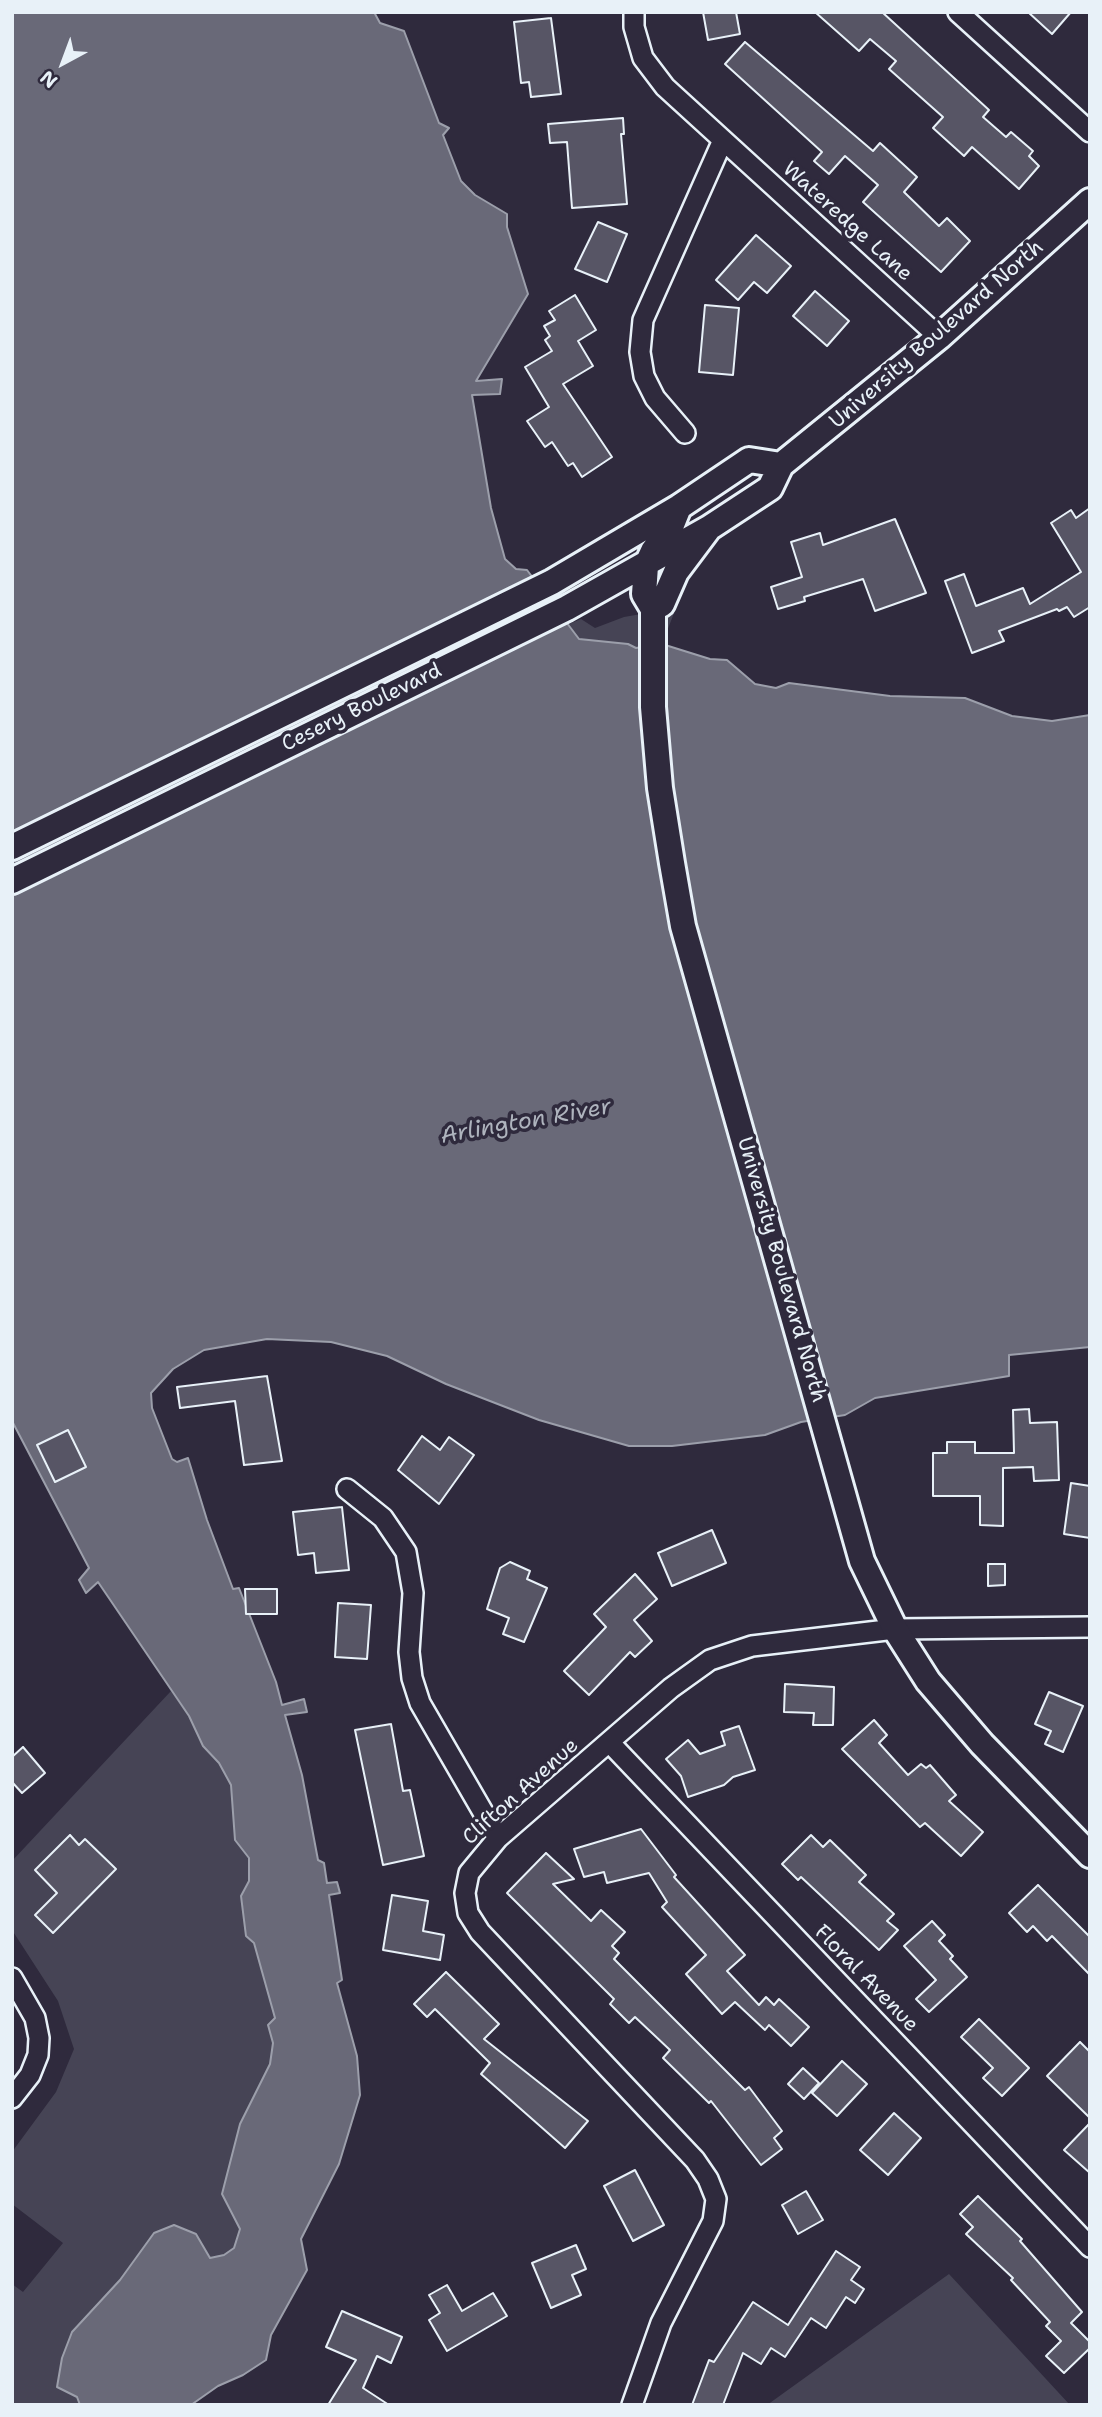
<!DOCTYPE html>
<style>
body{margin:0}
#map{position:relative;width:1102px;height:2417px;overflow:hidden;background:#2f2a3d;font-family:"Shantell Sans",sans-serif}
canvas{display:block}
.frame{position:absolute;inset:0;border:14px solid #e8f1f8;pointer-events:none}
.north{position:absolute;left:28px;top:28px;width:70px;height:70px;-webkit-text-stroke:5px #2f2a3d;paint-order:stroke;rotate:221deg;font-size:19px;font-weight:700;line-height:28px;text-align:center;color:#e8f1f8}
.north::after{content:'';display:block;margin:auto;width:24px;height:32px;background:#e8f1f8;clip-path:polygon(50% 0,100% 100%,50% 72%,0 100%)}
</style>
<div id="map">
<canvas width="1102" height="2417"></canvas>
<div class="frame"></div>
<div class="north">N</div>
</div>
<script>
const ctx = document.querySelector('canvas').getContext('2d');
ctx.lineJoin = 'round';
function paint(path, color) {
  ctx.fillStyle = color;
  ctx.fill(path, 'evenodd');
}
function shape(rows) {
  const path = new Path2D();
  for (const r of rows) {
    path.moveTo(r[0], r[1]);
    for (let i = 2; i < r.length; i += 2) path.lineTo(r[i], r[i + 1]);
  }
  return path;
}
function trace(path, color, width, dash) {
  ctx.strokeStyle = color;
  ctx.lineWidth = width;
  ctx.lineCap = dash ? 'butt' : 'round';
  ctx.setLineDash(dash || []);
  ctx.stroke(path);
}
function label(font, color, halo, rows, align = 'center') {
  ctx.font = font + ' "Shantell Sans",sans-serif';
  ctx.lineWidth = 7;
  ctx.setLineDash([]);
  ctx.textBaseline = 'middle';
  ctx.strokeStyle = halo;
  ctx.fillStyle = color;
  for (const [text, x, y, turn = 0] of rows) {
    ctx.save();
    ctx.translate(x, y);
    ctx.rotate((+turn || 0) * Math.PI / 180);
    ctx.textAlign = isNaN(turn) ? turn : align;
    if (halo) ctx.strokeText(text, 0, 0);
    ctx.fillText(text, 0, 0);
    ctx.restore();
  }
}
paint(shape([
 [676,608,662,644,636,648,627,644,579,640,569,624,581,619,595,628,624,617],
 [171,1691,189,1716,203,1746,219,1763,231,1785,235,1840,249,1858,249,1881,241,1896,276,2018,268,2025,273,2043,270,2064,240,2125,222,2194,240,2229,234,2248,224,2255,210,2258,196,2234,174,2225,154,2233,120,2280,77,2397,80,2405,12,2405,12,2284,23,2292,63,2243,12,2204,12,2152,56,2092,74,2049,58,2001,12,1930,12,1861],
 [949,2274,1070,2405,767,2405]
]), '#464455');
const water = shape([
 [12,12,374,12,380,23,404,31,439,123,449,128,443,135,461,181,475,195,507,214,507,227,528,294,476,381,502,379,500,394,472,395,491,508,505,559,516,569,527,570,579,639,628,644,636,648,662,644,710,659,727,660,755,684,776,688,789,683,890,696,965,698,1012,716,1052,721,1090,715,1090,1347,1009,1355,1009,1376,875,1398,845,1415,801,1422,765,1435,672,1446,629,1446,539,1420,446,1384,387,1356,331,1342,267,1339,204,1350,173,1369,151,1393,152,1408,172,1459,177,1462,188,1458,207,1520,233,1589,239,1588,276,1682,282,1705,304,1699,307,1712,285,1715,302,1775,318,1860,324,1863,327,1883,337,1882,340,1893,329,1895,342,1980,337,1983,357,2056,360,2095,339,2164,301,2239,307,2270,271,2335,266,2360,243,2375,218,2386,191,2405,80,2405,77,2397,57,2387,62,2358,72,2332,120,2280,154,2233,174,2225,196,2234,210,2258,224,2255,234,2248,240,2229,222,2194,240,2124,270,2064,273,2043,268,2025,275,2018,254,1943,246,1936,241,1896,249,1881,249,1858,235,1840,231,1785,219,1763,203,1746,189,1716,98,1582,86,1593,79,1580,89,1568,12,1421,12,12]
]);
paint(water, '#696978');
trace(water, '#9c9fab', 2);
const building = shape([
 [703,12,736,12,740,34,708,40,703,12],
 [815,12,882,12,989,110,983,117,1006,137,1011,132,1033,151,1029,156,1039,166,1019,189,972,147,964,156,933,128,943,117,889,69,896,61,870,39,859,51,815,12],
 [1028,12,1071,12,1052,34,1028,12],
 [551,18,561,94,531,97,529,82,521,83,514,22,551,18],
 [745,42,873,151,880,143,917,177,904,192,939,226,947,218,970,241,941,272,863,202,878,185,845,156,829,174,814,161,822,152,725,64,745,42],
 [623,118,624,134,621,134,627,204,572,208,567,142,550,143,548,124,623,118],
 [598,222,627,234,607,282,575,269,598,222],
 [756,235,791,266,767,293,754,282,738,300,716,280,756,235],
 [815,291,849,321,827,346,793,316,815,291],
 [575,295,596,330,578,341,593,366,563,384,612,457,582,477,573,463,568,466,552,442,545,447,527,421,549,407,525,367,552,351,545,340,550,336,544,326,555,320,549,311,575,295],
 [705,305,739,308,733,375,699,372,705,305],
 [1090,508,1090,607,1074,617,1067,607,1059,611,1057,609,999,631,1004,641,972,653,945,581,964,574,976,606,1023,588,1030,604,1081,572,1051,523,1071,510,1076,518,1090,508],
 [895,519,926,593,875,611,863,579,804,597,805,601,778,609,771,587,802,577,791,542,820,533,823,545,895,519],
 [267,1376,282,1461,244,1465,235,1401,180,1408,177,1387,267,1376],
 [1029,1409,1030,1423,1057,1422,1059,1480,1034,1481,1033,1467,1003,1468,1003,1526,980,1525,980,1496,933,1496,933,1453,947,1453,947,1442,975,1442,975,1453,1014,1453,1013,1410,1029,1409],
 [68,1430,86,1467,55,1482,37,1445,68,1430],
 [422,1436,440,1450,449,1437,474,1455,439,1504,398,1470,422,1436],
 [1071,1483,1090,1486,1090,1538,1064,1534,1071,1483],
 [342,1507,349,1570,316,1573,314,1553,298,1555,293,1512,342,1507],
 [712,1530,726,1563,672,1586,658,1553,712,1530],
 [510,1562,530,1571,527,1579,547,1588,524,1642,503,1634,509,1618,487,1609,500,1568,510,1562],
 [988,1564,1005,1564,1005,1585,988,1586,988,1564],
 [635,1574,657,1599,634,1620,652,1641,635,1657,630,1652,589,1695,564,1671,606,1627,594,1614,635,1574],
 [245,1589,277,1589,277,1614,246,1614,245,1589],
 [338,1603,371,1605,367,1659,335,1657,338,1603],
 [785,1684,834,1687,833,1725,813,1725,814,1713,784,1712,785,1684],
 [1049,1692,1083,1706,1063,1752,1045,1744,1051,1731,1035,1724,1049,1692],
 [874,1720,887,1735,879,1743,908,1775,921,1764,926,1768,930,1765,956,1795,949,1801,983,1832,961,1856,925,1823,920,1827,842,1749,874,1720],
 [391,1724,403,1791,410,1790,424,1856,383,1865,355,1730,391,1724],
 [739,1726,755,1770,733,1777,724,1785,688,1797,681,1776,666,1759,688,1740,700,1754,725,1745,721,1732,739,1726],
 [23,1747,45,1773,22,1793,12,1782,12,1757,23,1747],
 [641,1829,676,1875,674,1877,745,1955,727,1971,759,2005,766,1997,774,2005,779,1999,809,2027,791,2046,769,2025,765,2030,735,2002,722,2014,686,1974,706,1955,662,1907,667,1902,649,1873,607,1883,604,1872,584,1877,574,1849,641,1829],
 [70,1835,79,1845,85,1839,116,1869,53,1933,35,1915,57,1893,35,1870,70,1835],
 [811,1835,823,1847,830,1840,866,1875,859,1882,894,1914,887,1921,898,1930,879,1950,801,1877,798,1880,782,1864,811,1835],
 [546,1853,574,1879,553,1884,591,1921,601,1910,625,1932,612,1946,619,1953,614,1959,745,2090,749,2087,782,2131,774,2138,782,2149,761,2165,711,2101,709,2103,663,2058,670,2050,635,2017,629,2023,610,2004,614,1999,507,1893,546,1853],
 [1038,1885,1090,1937,1090,1975,1052,1936,1047,1941,1033,1926,1027,1932,1009,1913,1038,1885],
 [392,1895,428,1901,423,1931,444,1935,440,1960,383,1950,392,1895],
 [932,1921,945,1935,939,1941,953,1956,950,1959,967,1977,929,2012,916,1999,936,1980,904,1946,932,1921],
 [446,1972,499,2024,484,2039,588,2121,565,2148,481,2074,490,2063,435,2009,427,2017,414,2004,446,1972],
 [979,2019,1029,2068,1002,2096,983,2078,993,2068,961,2037,979,2019],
 [1080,2042,1090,2052,1090,2118,1047,2076,1080,2042],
 [842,2061,867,2084,837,2116,812,2093,842,2061],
 [803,2068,819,2083,804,2099,788,2084,803,2068],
 [894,2113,921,2138,888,2175,860,2150,894,2113],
 [1090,2123,1090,2173,1064,2150,1090,2123],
 [635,2170,664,2225,633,2241,604,2186,635,2170],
 [806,2191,823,2220,798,2234,782,2205,806,2191],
 [978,2196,1022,2239,1020,2241,1082,2312,1071,2323,1090,2342,1090,2348,1064,2373,1046,2356,1061,2341,1046,2326,1050,2322,1011,2280,1013,2278,966,2234,973,2227,960,2214,978,2196],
 [576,2245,586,2269,572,2275,581,2295,551,2308,532,2263,576,2245],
 [836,2251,860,2267,851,2280,864,2289,855,2303,846,2297,826,2328,811,2318,785,2357,771,2348,761,2364,743,2353,723,2405,692,2405,709,2360,714,2362,753,2302,788,2325,836,2251],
 [447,2285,462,2311,493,2293,507,2316,447,2351,429,2320,440,2313,429,2295,447,2285],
 [342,2311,402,2337,391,2363,377,2356,363,2388,389,2405,328,2405,356,2360,326,2347,342,2311]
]);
paint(building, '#575565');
trace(building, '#e8f1f8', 2);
const minor = shape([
 [634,12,634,27,643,58,665,87,939,337],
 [958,12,1090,132],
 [685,433,655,398,644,376,640,352,643,320,723,140],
 [347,1489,383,1518,406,1552,413,1593,409,1652,412,1678,420,1703,498,1838],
 [610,1743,1090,2247],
 [12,1978,35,2018,39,2038,38,2055,30,2075,12,2098],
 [632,2405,661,2323,713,2221,716,2199,708,2179,695,2160,480,1932,468,1913,465,1893,469,1873,498,1838,671,1688,710,1660,752,1646,895,1629,1090,1627]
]);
const major = shape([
 [679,507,671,527,653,551,646,566,644,594,653,609,653,707,660,788,672,863,683,926,862,1561,895,1629,928,1681,982,1744,1090,1855],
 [653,609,662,604,676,572,709,528,770,488,781,465,939,337,1090,201],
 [12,847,552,582,679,507,749,460,781,465],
 [12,881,567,608,709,528]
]);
trace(minor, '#e8f1f8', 24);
trace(major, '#e8f1f8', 30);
trace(minor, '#2f2a3d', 19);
trace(major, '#2f2a3d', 24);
label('21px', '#e8f1f8', '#2f2a3d', [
 ["Wateredge Lane",847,222,42],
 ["University Boulevard North",937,335,-41],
 ["Cesery Boulevard",362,708,-26],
 ["University Boulevard North",781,1270,74],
 ["Clifton Avenue",521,1792,-42],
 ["Floral Avenue",866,1979,46]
]);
label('italic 23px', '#afb4be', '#2f2a3d', [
 ["Arlington River",526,1122,-10]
]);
</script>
